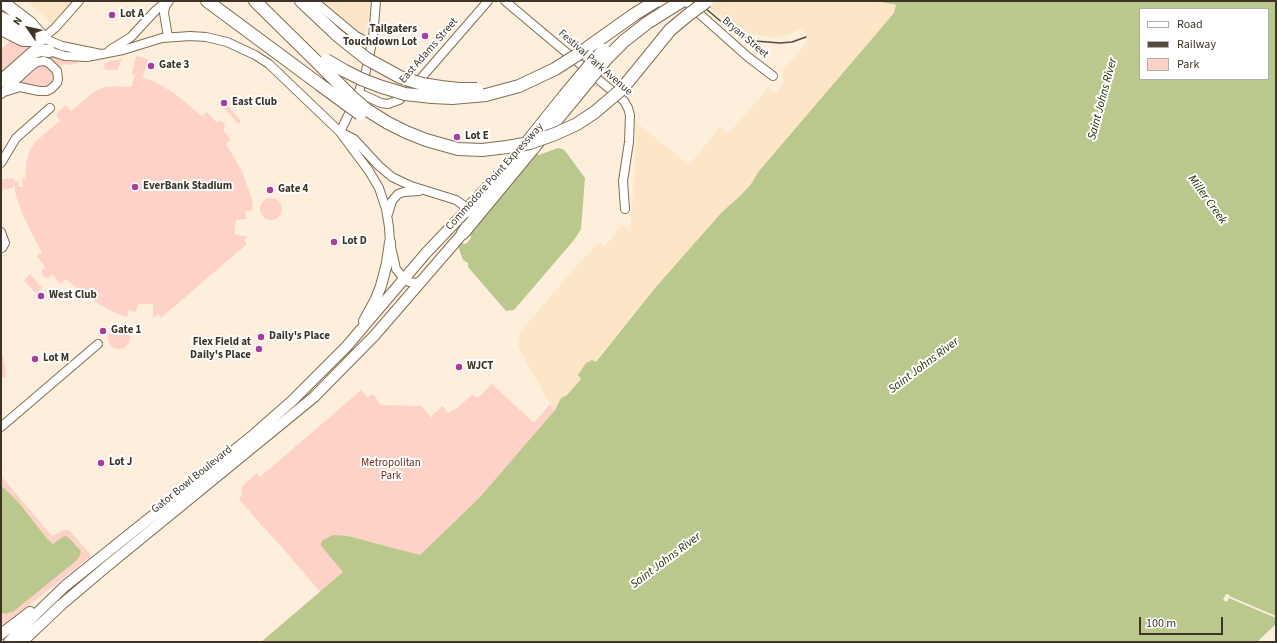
<!DOCTYPE html>
<style>
body{margin:0}
#map{position:relative;width:1277px;height:643px;overflow:hidden;background:#fdefdc;font-family:"Source Sans 3",sans-serif}
canvas{display:block}
.frame{position:absolute;inset:0;border:2px solid #3d3427;pointer-events:none}
.legend{position:absolute;left:1139px;top:8px;width:130px;height:72px;box-sizing:border-box;background:#fff;border:1px solid #b1aea9;margin:0;padding:5px 7px;list-style:none;font-size:12px;color:#3d3427}
.legend li{display:flex;align-items:center;gap:8px;height:20px}
.legend b{width:20px;border:1px solid #b1aea9}
.north{position:absolute;left:8px;top:8px;width:40px;height:40px;-webkit-text-stroke:3px #fff;paint-order:stroke;rotate:304deg;font-size:11px;font-weight:700;line-height:16px;text-align:center;color:#3d3427}
.north::after{content:'';display:block;margin:auto;width:14px;height:18px;background:#3d3427;clip-path:polygon(50% 0,100% 100%,50% 72%,0 100%)}
.scale{position:absolute;left:1139px;top:617px;width:84px;height:18px;box-sizing:border-box;border:2px solid #3d3427;border-top:0;padding-left:5px;font-size:12px;line-height:14px;white-space:nowrap;color:#3d3427;-webkit-text-stroke:3px #fff;paint-order:stroke}
</style>
<div id="map">
<canvas width="1277" height="643"></canvas>
<div class="frame"></div>
<ul class="legend">
<li><b style="height:5px;background:#fff"></b>Road</li>
<li><b style="height:5px;background:#554b3d"></b>Railway</li>
<li><b style="height:11px;background:#ffd2c7"></b>Park</li>
</ul>
<div class="north">N</div>
<div class="scale">100 m</div>
</div>
<script>
const ctx = document.querySelector('canvas').getContext('2d');
ctx.lineJoin = 'round';
function paint(path, color) {
  ctx.fillStyle = color;
  ctx.fill(path, 'evenodd');
}
function shape(rows) {
  const path = new Path2D();
  for (const r of rows) {
    if (r.length === 3) {
      path.moveTo(r[0] + r[2], r[1]);
      path.arc(r[0], r[1], r[2], 0, 2 * Math.PI);
      continue;
    }
    path.moveTo(r[0], r[1]);
    for (let i = 2; i < r.length; i += 2) path.lineTo(r[i], r[i + 1]);
  }
  return path;
}
function trace(path, color, width, dash) {
  ctx.strokeStyle = color;
  ctx.lineWidth = width;
  ctx.lineCap = dash ? 'butt' : 'round';
  ctx.setLineDash(dash || []);
  ctx.stroke(path);
}
function label(font, color, halo, rows, align = 'center') {
  ctx.font = font + ' "Source Sans 3",sans-serif';
  ctx.lineWidth = 4;
  ctx.setLineDash([]);
  ctx.textBaseline = 'middle';
  ctx.strokeStyle = halo;
  ctx.fillStyle = color;
  for (const [text, x, y, turn = 0] of rows) {
    ctx.save();
    ctx.translate(x, y);
    ctx.rotate((+turn || 0) * Math.PI / 180);
    ctx.textAlign = isNaN(turn) ? turn : align;
    if (halo) ctx.strokeText(text, 0, 0);
    ctx.fillText(text, 0, 0);
    ctx.restore();
  }
}
paint(shape([
 [27,1,86,1,60,31],
 [319,1,370,1,367,30,362,34,358,33],
 [711,1,876,1,896,6,894,13,759,171,751,184,740,196,722,212,655,288,595,362,567,395,561,398,554,411,518,347,520,332,585,256,600,242,604,247,622,225,630,232,635,168,636,122,689,165,720,127,728,134,768,88,776,93,784,82,782,72,808,40,803,28,785,36,774,37,757,35,739,30,707,6]
]), '#fce6c7');
paint(shape([
 [1,36,31,47,1,75,1,49,9,42,6,39,1,37],
 [44,52,76,61,78,63,72,65,63,64,60,68,58,64,50,59,41,57,36,58,1,88,1,84,31,57],
 [136,56,148,59,143,77,142,77,159,84,175,94,202,116,207,112,216,122,220,121,223,122,225,126,223,130,231,140,226,144,242,171,252,199,253,210,245,211,246,219,236,220,234,234,248,237,244,240,247,244,161,318,158,314,153,318,153,304,138,304,136,312,129,310,127,317,115,313,92,300,66,279,60,284,52,274,48,278,43,276,41,272,45,267,37,256,42,252,32,234,23,215,16,196,14,185,13,185,13,188,1,190,1,179,14,178,14,181,18,181,19,187,23,187,22,179,25,178,26,163,29,152,35,142,60,121,56,114,66,105,71,111,95,91,105,87,117,86,130,87,132,85,135,75,132,74],
 [122,59,117,70,106,70,103,68,105,64,109,61],
 [44,65,52,71,53,75,54,80,48,86,42,88,20,83,36,67],
 [228,106,241,121,238,124,225,109],
 [271,209,11],
 [30,274,42,288,36,294,24,280],
 [119,338,11],
 [1,353,4,360,6,371,5,377,1,378],
 [492,384,534,423,550,404,554,411,480,497,420,555,348,536,321,546,343,572,320,592,281,546,263,527,239,499,241,496,242,486,257,473,260,477,361,390,367,397,373,394,381,405,421,406,429,415,431,420,433,414,443,406,448,413,457,408,472,395,478,398],
 [1,476,52,536,63,530,69,530,90,554,90,557,4,625,1,623,1,613,4,614,81,551,69,538,66,536,62,537,53,544,48,540,20,504,4,488,1,486]
]), '#ffd2c7');
paint(shape([
 [876,1,1276,1,1276,624,1257,642,261,642,343,572,321,546,321,543,323,540,333,535,348,536,420,555,480,497,555,410,561,398,567,395,581,379,578,375,586,363,592,360,596,362,655,288,722,212,740,196,751,184,759,171,894,13,896,5],
 [1140,9,1268,9,1268,79,1140,79],
 [558,148,563,149,566,152,585,178,581,229,574,240,514,310,506,311,468,267,468,263,463,260,458,246,461,243,466,244,471,238,470,233,535,153,539,155],
 [1,486,4,488,20,504,48,540,53,544,62,537,66,536,69,538,81,551,80,555,77,560,14,611,6,614,1,613]
]), '#bac88d');
paint(shape([
 [1226,594,1230,595,1229,596,1276,616,1276,618,1229,598,1227,602,1223,600]
]), '#fdefdc');
const minor = shape([
 [79,1,55,28,43,38,62,46,101,54],
 [314,1,356,36,372,44],
 [505,1,624,101,628,108,630,115,629,142,623,181,625,209],
 [685,1,748,57,773,76],
 [168,37,164,13,165,7,169,1],
 [46,50,65,56,87,57,123,50,162,38,190,36,206,37,227,42,255,55,269,64,340,132,369,171,379,188,386,209,389,227,390,242,396,269,401,275,409,282,415,283,422,281],
 [110,50,131,37,156,10,167,1],
 [359,93,381,103,388,104,399,100,416,84,488,1],
 [1,94,30,67,37,62,44,61,49,63,57,71,58,79,57,83,51,89,47,91,39,91,20,87,4,92],
 [340,132,354,139,379,166,392,177,411,186,456,200,463,205,466,211],
 [340,132,357,97,366,71,373,38,376,1],
 [1,163,16,138,50,108],
 [388,214,392,201,398,194,404,192,419,191],
 [1,232,5,243,2,248],
 [1,427,98,344]
]);
const major = shape([
 [364,321,375,301,381,286,387,263,390,242],
 [1,634,30,612],
 [9,642,36,614,65,586,251,437,292,401,347,346,426,253,466,211],
 [22,642,61,605,106,567,314,397,375,335,463,233,466,227]
]);
const highway = shape([
 [1,1,30,23,43,38],
 [207,1,319,84],
 [255,1,321,66],
 [301,1,337,35],
 [1,18,38,36],
 [1,29,23,40,36,40,43,38],
 [1,81,34,52,40,50,49,51],
 [466,211,509,165,565,95],
 [463,233,572,101]
]);
trace(minor, '#826e51', 10);
trace(major, '#826e51', 12);
trace(highway, '#826e51', 14);
trace(minor, '#fff', 8);
trace(major, '#fff', 10);
trace(highway, '#fff', 12);
trace(shape([
 [697,1,732,31,741,36,755,41,780,43,792,42,806,37]
]), '#554b3d', 1.5);
const highwayBridge = shape([
 [337,35,367,59,400,77,422,84,441,87,459,89,477,89],
 [326,60,345,71,361,79,379,86,405,94,432,97,452,98,486,95,519,86,555,69,580,53,635,14,656,1],
 [321,66,352,97,367,110,388,123,406,132,426,140,458,149,482,150,507,147,530,143,555,134,577,124,595,112,622,89,670,30,688,15,707,1],
 [319,84,360,114],
 [565,95,590,65,604,50],
 [572,101,607,58,624,41,647,23,682,1]
]);
trace(highwayBridge, '#826e51', 14, []);
trace(highwayBridge, '#fff', 12);
for (const [x, y, r, color] of [
 [112,15,4,"#a93ea0"],
 [425,36,4,"#a93ea0"],
 [151,66,4,"#a93ea0"],
 [224,103,4,"#a93ea0"],
 [457,137,4,"#a93ea0"],
 [135,187,4,"#a93ea0"],
 [270,190,4,"#a93ea0"],
 [334,242,4,"#a93ea0"],
 [41,296,4,"#a93ea0"],
 [103,331,4,"#a93ea0"],
 [261,337,4,"#a93ea0"],
 [259,349,4,"#a93ea0"],
 [35,359,4,"#a93ea0"],
 [459,367,4,"#a93ea0"],
 [101,463,4,"#a93ea0"]
]) {
  const dot = new Path2D();
  dot.arc(x, y, r, 0, 2 * Math.PI);
  ctx.fillStyle = color;
  ctx.fill(dot);
  trace(dot, '#fff', 1.5);
}
label('bold 11px', '#3d3427', '#fff', [
 ["Lot A",120,15],
 ["Tailgaters",417,30,"right"],
 ["Touchdown Lot",417,43,"right"],
 ["Gate 3",159,66],
 ["East Club",232,103],
 ["Lot E",465,137],
 ["EverBank Stadium",143,187],
 ["Gate 4",278,190],
 ["Lot D",342,242],
 ["West Club",49,296],
 ["Gate 1",111,331],
 ["Daily's Place",269,337],
 ["Flex Field at",251,343,"right"],
 ["Daily's Place",251,356,"right"],
 ["Lot M",43,359],
 ["WJCT",467,367],
 ["Lot J",109,463]
], 'left');
label('11px', '#3d3427', '#fff', [
 ["Bryan Street",745,38,40],
 ["East Adams Street",429,51,-49],
 ["Festival Park Avenue",595,63,41],
 ["Commodore Point Expressway",495,177,-48],
 ["Gator Bowl Boulevard",192,480,-39]
]);
label('11px', '#732816', '#fff', [
 ["Metropolitan",391,464],
 ["Park",391,477]
]);
label('italic 12px', '#272e01', '#fff', [
 ["Saint Johns River",1103,99,-75],
 ["Miller Creek",1207,200,54],
 ["Saint Johns River",924,366,-37],
 ["Saint Johns River",666,561,-37]
]);
</script>
